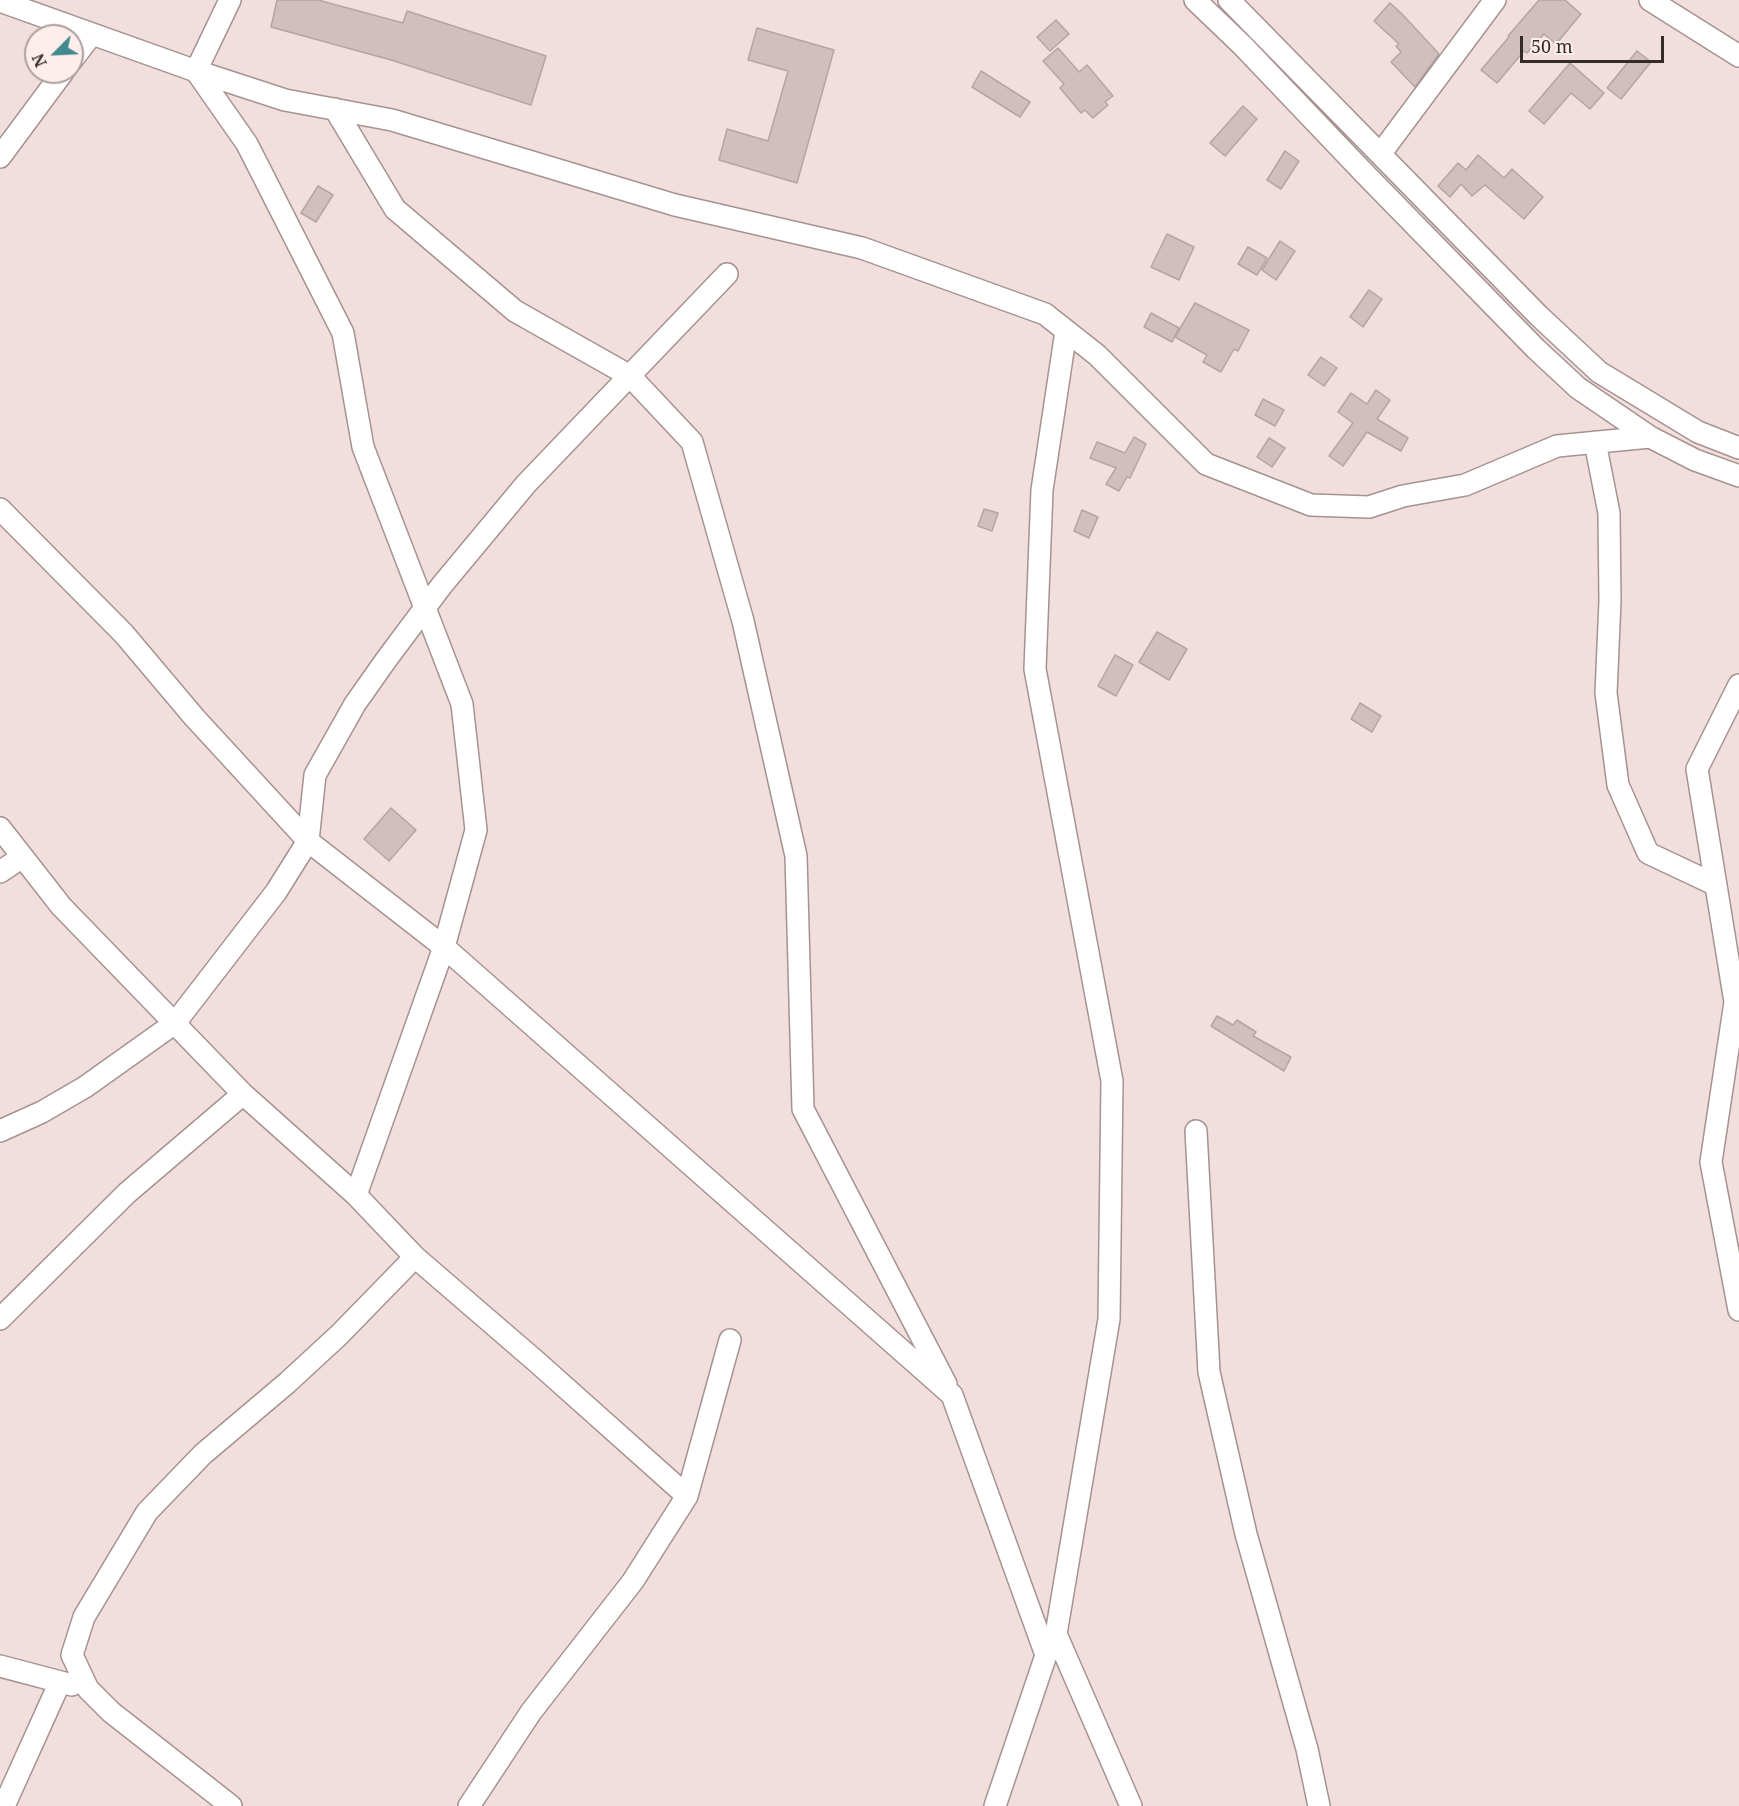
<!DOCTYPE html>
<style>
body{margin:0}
#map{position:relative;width:1739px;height:1806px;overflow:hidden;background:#f2dfdd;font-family:"Noto Serif",serif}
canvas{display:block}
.north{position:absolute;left:24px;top:24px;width:60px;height:60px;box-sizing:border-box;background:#fdedeb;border:2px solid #aca09e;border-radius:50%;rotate:246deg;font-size:16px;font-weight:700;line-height:24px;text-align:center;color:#332c2b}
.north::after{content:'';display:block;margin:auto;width:21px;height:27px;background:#418890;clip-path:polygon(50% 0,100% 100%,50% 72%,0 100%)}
.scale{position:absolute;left:1520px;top:36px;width:144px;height:27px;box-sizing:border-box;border:3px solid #332c2b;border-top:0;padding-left:8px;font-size:18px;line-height:21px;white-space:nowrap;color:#332c2b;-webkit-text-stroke:4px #fdedeb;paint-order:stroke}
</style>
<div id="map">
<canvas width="1739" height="1806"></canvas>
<div class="north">N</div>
<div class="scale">50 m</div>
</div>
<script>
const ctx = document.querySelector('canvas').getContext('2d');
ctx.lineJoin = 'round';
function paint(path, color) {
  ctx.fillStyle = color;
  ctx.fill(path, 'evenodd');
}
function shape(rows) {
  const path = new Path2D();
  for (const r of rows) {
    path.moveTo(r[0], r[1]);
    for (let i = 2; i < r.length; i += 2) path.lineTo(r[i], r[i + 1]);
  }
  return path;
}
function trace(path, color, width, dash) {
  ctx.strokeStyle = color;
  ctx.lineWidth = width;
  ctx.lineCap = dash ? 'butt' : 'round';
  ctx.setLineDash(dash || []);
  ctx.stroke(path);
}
const building = shape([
 [277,0,318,0,403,23,407,11,546,56,531,105,391,60,271,27,277,0],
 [1539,0,1565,0,1581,14,1556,44,1544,34,1527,53,1524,51,1497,83,1481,70,1509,37,1508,36,1539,0],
 [1390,3,1402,14,1439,54,1415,87,1391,62,1401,52,1396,46,1399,44,1374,21,1390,3],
 [1056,20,1069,34,1050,51,1037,37,1056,20],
 [757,28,834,50,797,183,719,160,727,129,768,141,788,71,748,60,757,28],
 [1058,48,1079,72,1087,65,1113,96,1105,102,1108,105,1093,118,1085,110,1081,113,1060,88,1064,84,1043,61,1058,48],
 [1637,51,1651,62,1621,99,1607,88,1637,51],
 [1570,63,1604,93,1590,109,1571,93,1544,124,1529,111,1570,63],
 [981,71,1030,102,1020,117,972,87,981,71],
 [1243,106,1257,119,1225,156,1210,143,1243,106],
 [1285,151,1299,161,1281,189,1267,180,1285,151],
 [1478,155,1504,178,1512,169,1543,197,1524,219,1485,185,1472,196,1461,184,1450,197,1438,186,1458,163,1466,170,1478,155],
 [318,186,333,195,316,222,301,213,318,186],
 [1167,234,1194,247,1179,280,1151,267,1167,234],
 [1280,241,1295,251,1276,280,1262,270,1280,241],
 [1248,247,1267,258,1257,275,1238,264,1248,247],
 [1369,290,1382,299,1363,327,1350,317,1369,290],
 [1195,303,1249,330,1238,351,1234,349,1221,372,1203,362,1207,355,1175,337,1195,303],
 [1151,313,1179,328,1172,342,1144,327,1151,313],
 [1321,357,1337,368,1324,386,1308,375,1321,357],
 [1376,390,1390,400,1377,419,1408,438,1401,451,1367,432,1343,466,1329,456,1353,423,1338,412,1351,393,1367,404,1376,390],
 [1263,399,1284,410,1275,426,1255,415,1263,399],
 [1134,437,1146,444,1130,478,1127,477,1119,491,1106,484,1116,468,1090,458,1097,442,1125,453,1134,437],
 [1269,438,1285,448,1272,467,1257,457,1269,438],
 [984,509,998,513,992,531,978,526,984,509],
 [1082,510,1098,517,1089,538,1074,531,1082,510],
 [1157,632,1187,649,1169,680,1139,662,1157,632],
 [1115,655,1133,665,1116,696,1098,686,1115,655],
 [1360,703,1381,716,1372,732,1351,719,1360,703],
 [391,808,416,830,389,861,364,839,391,808],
 [1217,1016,1233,1025,1237,1020,1256,1032,1253,1036,1291,1057,1284,1071,1211,1026,1217,1016]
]);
paint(building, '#d2bfbd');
trace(building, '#b6a4a2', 1.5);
const minor = shape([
 [230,0,196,71,247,144,343,333,363,447,462,704,476,830,444,947,356,1195],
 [1195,0,1242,45,1365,174,1536,349,1578,388,1650,437,1695,460,1739,476],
 [1229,0,1539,316,1599,372,1698,432,1739,448],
 [1650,0,1739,56],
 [0,1,196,71,285,100,392,120,675,205,862,248,1045,314,1097,355,1206,464,1311,505,1369,507,1403,496,1465,485,1557,446,1650,437],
 [72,60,92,34],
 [335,109,395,209,515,311,630,376,692,442,743,621,796,856,803,1109,946,1384],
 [1381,153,1495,0],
 [0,157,63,72],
 [1595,442,1609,513,1610,601,1606,693,1618,785,1648,853,1716,885],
 [0,509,124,634,194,717,308,841,444,947,952,1395,1046,1655,1056,1634,1131,1806],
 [1739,685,1697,769,1735,1002,1711,1162,1739,1310],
 [0,828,61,906,243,1094,356,1195,415,1257,538,1363,687,1496],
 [0,872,22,857],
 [0,1131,42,1112,85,1087,175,1023,276,892,308,841,315,775,355,704,386,660,442,585,526,484,727,274],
 [1196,1131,1209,1372,1246,1534,1307,1749,1319,1806],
 [0,1319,127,1193,243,1094],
 [1056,1634,1109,1319,1112,1081,1035,669,1042,490,1066,331],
 [0,1666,72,1685],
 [4,1806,60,1682],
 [231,1806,111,1712,88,1689,72,1655,84,1617,147,1512,203,1454,287,1383,339,1335,415,1257],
 [469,1806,531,1712,633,1581,687,1496,730,1340],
 [995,1806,1046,1655]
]);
trace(minor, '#a59391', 24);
trace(minor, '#fff', 21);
</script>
